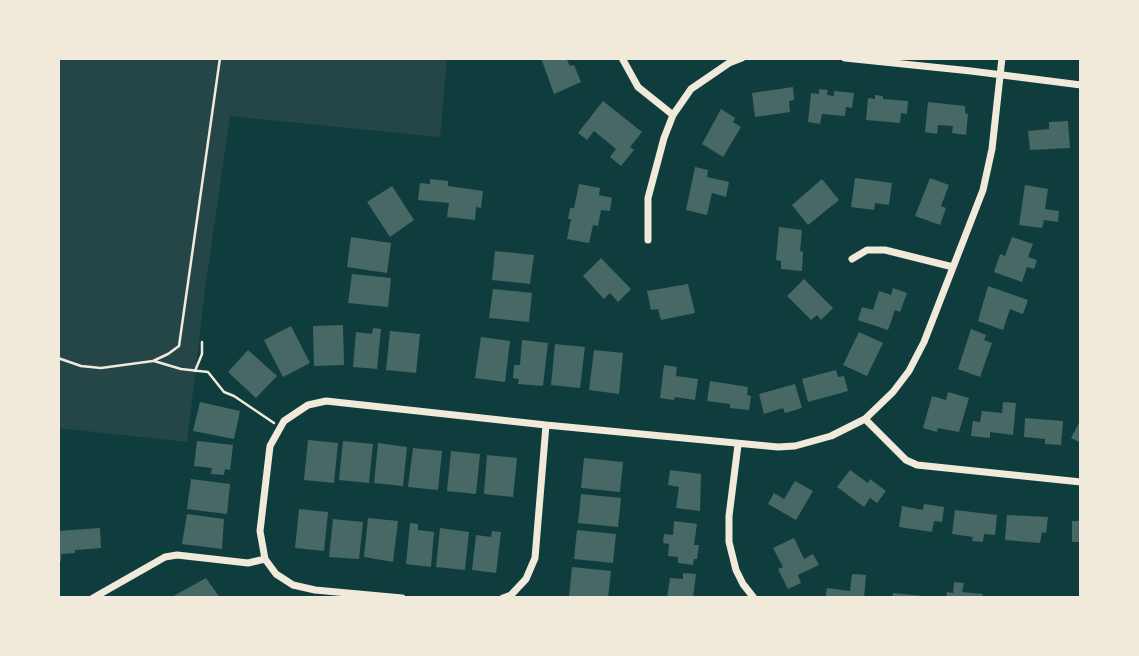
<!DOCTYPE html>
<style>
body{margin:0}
#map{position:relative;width:1139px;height:656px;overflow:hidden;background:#0f3d3e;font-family:"Fira Sans",sans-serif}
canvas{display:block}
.frame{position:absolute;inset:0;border:60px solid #f1e9da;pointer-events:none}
</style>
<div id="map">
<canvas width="1139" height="656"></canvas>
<div class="frame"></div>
</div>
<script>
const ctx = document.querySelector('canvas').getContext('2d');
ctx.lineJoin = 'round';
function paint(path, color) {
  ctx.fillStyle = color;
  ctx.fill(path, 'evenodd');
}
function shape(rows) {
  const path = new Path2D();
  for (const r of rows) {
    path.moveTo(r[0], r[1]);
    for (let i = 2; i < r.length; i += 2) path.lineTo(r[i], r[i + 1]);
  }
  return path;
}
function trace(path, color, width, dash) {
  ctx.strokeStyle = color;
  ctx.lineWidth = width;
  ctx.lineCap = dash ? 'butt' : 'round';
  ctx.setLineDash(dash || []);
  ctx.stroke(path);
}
paint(shape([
 [58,58,447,58,440,137,230,116,205,290,187,442,58,428]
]), '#244646');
paint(shape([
 [541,58,566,58,570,66,574,65,581,82,554,94],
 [793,87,794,100,789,101,790,112,755,117,752,93],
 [819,89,828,90,827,95,834,96,834,91,854,93,852,108,846,107,845,116,822,114,820,124,808,122,811,93,819,94],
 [875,95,883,96,883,99,908,101,907,114,901,113,900,123,866,120,868,98,875,99],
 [603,101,642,132,630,147,634,150,621,166,610,157,616,149,594,131,587,140,578,133],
 [928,102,965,106,965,113,968,114,966,135,952,133,953,126,938,125,937,134,925,132],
 [721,109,735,118,733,122,741,127,723,157,702,144],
 [1068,121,1070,148,1030,150,1028,131,1049,129,1049,122],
 [695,167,708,170,707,177,729,182,726,197,712,193,707,215,686,210],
 [855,178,892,183,889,205,875,203,874,210,851,207],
 [930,178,949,185,941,206,946,208,940,225,915,216],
 [430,179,448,181,448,186,483,191,481,208,476,207,475,220,447,217,449,203,418,200,420,183,430,184],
 [822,179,839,200,808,225,792,205],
 [579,184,600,188,599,195,612,198,610,211,601,210,598,226,593,225,589,243,567,239,571,219,568,219,570,208,574,208],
 [1025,185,1048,189,1045,209,1059,211,1058,222,1044,220,1042,228,1019,225],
 [392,186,414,220,390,237,367,202],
 [779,227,802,230,800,251,803,252,802,271,781,269,781,261,776,260],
 [351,237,391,243,387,273,347,267],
 [1012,237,1033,244,1028,257,1037,260,1034,269,1027,267,1022,282,994,272,1000,254,1005,256],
 [495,251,534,255,530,284,492,280],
 [601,258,631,289,618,302,610,293,604,299,583,276],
 [352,274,391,278,388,307,348,303],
 [804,279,833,308,821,320,817,315,811,320,787,296],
 [688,284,695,313,661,320,658,309,651,310,647,291],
 [988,286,1028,300,1023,314,1010,309,1003,330,978,321],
 [893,288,907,293,900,312,895,310,888,330,858,320,862,307,873,310,879,291,891,295],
 [493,289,532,293,529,322,489,318],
 [343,325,344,365,314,366,313,326],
 [291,326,310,363,283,377,264,340],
 [373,328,381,329,377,369,353,367,356,332,372,334],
 [971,329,986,335,984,340,992,343,980,377,958,369],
 [390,331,420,334,416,373,386,370],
 [859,332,883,343,867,376,843,365],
 [481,337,510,341,505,382,475,378],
 [522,340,548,343,543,386,518,384,519,379,513,378,514,365,520,365],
 [555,344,585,347,580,388,551,385],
 [248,350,277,376,256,398,228,372],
 [594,350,623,353,619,394,589,390],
 [664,365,677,367,676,376,698,379,695,400,675,397,674,400,660,398],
 [836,370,838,377,844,376,848,391,808,402,802,379],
 [710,381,748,387,747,395,751,396,749,410,730,408,730,404,707,401],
 [795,384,802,408,785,413,783,408,764,414,759,394],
 [948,392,969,398,959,432,938,428,937,432,923,428,932,396,946,400],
 [200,402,240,411,234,439,193,431],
 [1003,402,1016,403,1013,435,990,432,990,438,971,436,973,421,980,422,982,411,1002,413],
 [1025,418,1063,421,1061,445,1045,444,1045,439,1024,437],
 [1081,419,1081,443,1071,438],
 [308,440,338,443,334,483,304,480],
 [197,441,233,445,230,470,225,469,224,475,211,474,212,468,194,466],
 [343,441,373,444,369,483,339,480],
 [378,443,407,447,403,486,374,483],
 [413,448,442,451,438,490,408,487],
 [451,451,480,454,476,494,447,491],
 [487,455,517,458,513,497,484,494],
 [584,458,623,462,620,492,581,488],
 [670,470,701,474,700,511,676,508,679,487,668,485],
 [850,470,868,483,870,479,886,491,877,503,870,498,864,507,837,487],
 [191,479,230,484,227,514,187,509],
 [795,481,813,491,796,520,768,504,774,493,784,499],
 [581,494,621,498,618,527,578,523],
 [924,504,944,507,942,522,934,521,932,532,899,527,902,506,923,510],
 [299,509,328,512,324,551,295,548],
 [955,510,997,515,995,535,984,534,983,542,972,541,973,537,952,534],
 [187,514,224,519,222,549,182,544],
 [1007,515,1048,517,1046,533,1042,532,1040,543,1005,540],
 [368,518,398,521,393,562,364,557],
 [333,519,363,522,359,559,329,557],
 [674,521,697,524,694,545,699,545,697,559,694,559,693,565,678,563,678,557,668,556,669,544,663,543,664,534,673,535],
 [1072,521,1081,521,1081,542,1072,542],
 [410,523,418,524,418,530,434,532,431,567,406,564],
 [100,528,101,548,75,550,75,553,61,554,61,561,58,561,58,531],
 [440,528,469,532,465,570,436,567],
 [577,530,616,534,613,563,574,559],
 [492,531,501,532,496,573,472,570,476,535,491,537],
 [794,538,804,559,813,554,819,565,798,575,801,583,788,589,778,569,783,567,773,548],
 [572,567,611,571,608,598,569,597],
 [683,573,696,574,693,598,667,598,670,578,683,579],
 [852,574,866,575,864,598,825,598,827,588,850,591],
 [206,578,220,598,170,598],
 [954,582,964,583,962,592,983,594,982,598,946,598,947,592,953,593],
 [893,593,924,596,924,598,892,598]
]), '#486865');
trace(shape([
 [58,358,81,366,101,368,153,361,168,354,179,346,220,58],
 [154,361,181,369,208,372,224,392,234,396,274,423],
 [195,371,202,354,202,342]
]), '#f1e9da', 2.5);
trace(shape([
 [622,58,638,87,673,115],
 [845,58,971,71,1081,85],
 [648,240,648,198,664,138,673,115,691,89,729,63,742,58],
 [852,259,867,250,885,250,953,267],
 [865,419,906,460,917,465,1081,482],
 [738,445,729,516,729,542,736,570,743,584,754,598],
 [93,598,165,557,177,555,248,563,265,559],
 [402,598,315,590,293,585,276,574,265,559,260,531,270,446,284,421,308,405,326,401,546,425],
 [503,598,511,595,526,579,535,558,546,425,778,447,795,446,831,436,865,419,893,392,909,371,924,342,983,190,992,149,1002,58]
]), '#f1e9da', 7);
</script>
